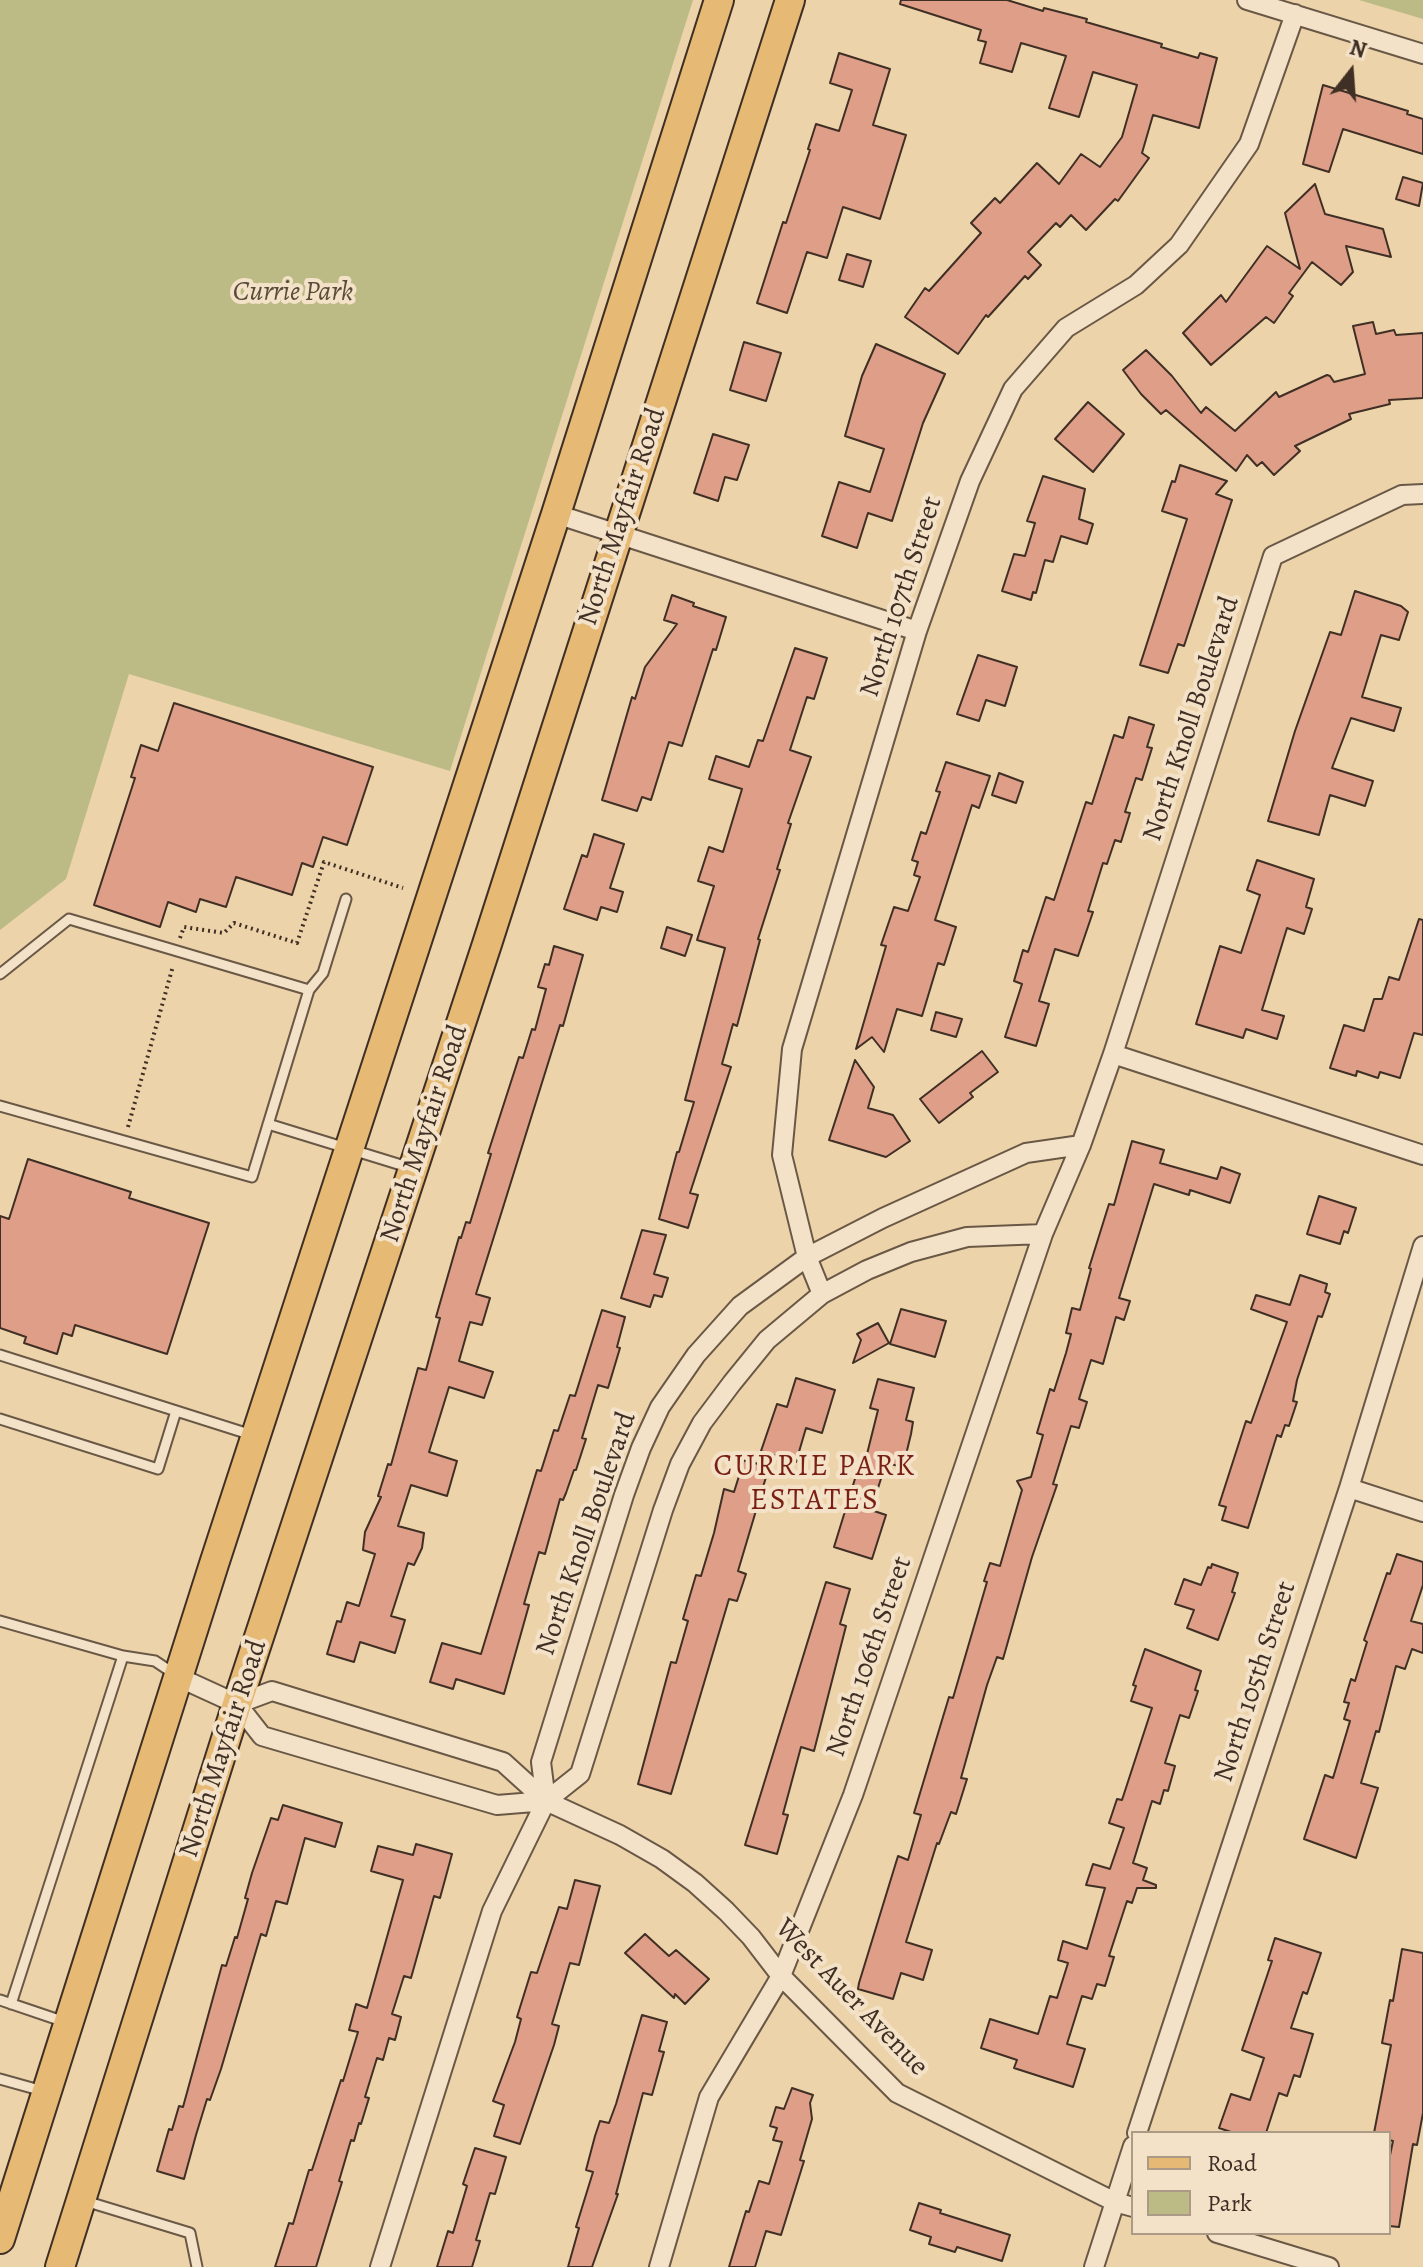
<!DOCTYPE html>
<style>
body{margin:0}
#map{position:relative;width:1423px;height:2267px;overflow:hidden;background:#edd3aa;font-family:Alegreya,serif}
canvas{display:block}
.legend{position:absolute;left:1131px;top:2131px;width:260px;height:104px;box-sizing:border-box;background:#f3e2c8;border:2px solid #ab9a86;margin:0;padding:10px 14px;list-style:none;font-size:24px;color:#3f2f24}
.legend li{display:flex;align-items:center;gap:16px;height:40px}
.legend b{width:40px;border:2px solid #ab9a86}
.north{position:absolute;left:1311px;top:32px;width:80px;height:80px;-webkit-text-stroke:6px #f3e2c8;paint-order:stroke;rotate:17deg;font-size:22px;font-weight:700;line-height:32px;text-align:center;color:#3f2f24}
.north::after{content:'';display:block;margin:auto;width:28px;height:36px;background:#3f2f24;clip-path:polygon(50% 0,100% 100%,50% 72%,0 100%)}
</style>
<div id="map">
<canvas width="1423" height="2267"></canvas>
<ul class="legend">
<li><b style="height:10px;background:#e6ba75"></b>Road</li>
<li><b style="height:22px;background:#bcbb86"></b>Park</li>
</ul>
<div class="north">N</div>
</div>
<script>
const ctx = document.querySelector('canvas').getContext('2d');
ctx.lineJoin = 'round';
function paint(path, color) {
  ctx.fillStyle = color;
  ctx.fill(path, 'evenodd');
}
function shape(rows) {
  const path = new Path2D();
  for (const r of rows) {
    path.moveTo(r[0], r[1]);
    for (let i = 2; i < r.length; i += 2) path.lineTo(r[i], r[i + 1]);
  }
  return path;
}
function trace(path, color, width, dash) {
  ctx.strokeStyle = color;
  ctx.lineWidth = width;
  ctx.lineCap = dash ? 'butt' : 'round';
  ctx.setLineDash(dash || []);
  ctx.stroke(path);
}
function label(font, color, halo, rows, align = 'center') {
  ctx.font = font + ' Alegreya,serif';
  ctx.lineWidth = 8;
  ctx.setLineDash([]);
  ctx.textBaseline = 'middle';
  ctx.strokeStyle = halo;
  ctx.fillStyle = color;
  for (const [text, x, y, turn = 0] of rows) {
    ctx.save();
    ctx.translate(x, y);
    ctx.rotate((+turn || 0) * Math.PI / 180);
    ctx.textAlign = isNaN(turn) ? turn : align;
    if (halo) ctx.strokeText(text, 0, 0);
    ctx.fillText(text, 0, 0);
    ctx.restore();
  }
}
paint(shape([
 [0,0,693,0,450,771,129,674,66,879,0,930],
 [1359,0,1423,0,1423,19]
]), '#bcbb86');
const building = shape([
 [901,0,1007,0,1043,11,1044,8,1087,19,1086,22,1162,44,1161,47,1198,58,1200,53,1217,58,1199,128,1153,115,1142,153,1149,158,1118,201,1115,199,1086,230,1071,215,1060,227,1056,223,1028,252,1041,265,1028,279,1025,276,988,317,986,315,958,354,905,317,925,288,929,291,981,233,971,223,995,198,1000,203,1037,163,1059,184,1081,154,1100,167,1122,137,1137,85,1093,72,1079,117,1049,108,1066,56,1021,43,1012,72,980,63,986,42,978,40,981,30,900,4,901,0],
 [839,53,890,69,873,125,906,135,880,219,843,207,827,258,807,252,787,313,757,303,783,222,786,223,810,150,808,149,816,124,839,131,852,90,830,83,839,53],
 [1323,85,1408,111,1407,114,1423,119,1423,154,1343,129,1329,172,1303,164,1323,85],
 [1403,177,1423,183,1419,206,1396,199,1403,177],
 [1315,184,1325,214,1383,229,1391,257,1346,246,1353,272,1341,285,1312,262,1289,293,1293,296,1274,323,1266,317,1211,365,1183,333,1221,295,1226,302,1267,246,1300,269,1285,213,1315,184],
 [847,254,871,261,863,287,839,280,847,254],
 [1373,322,1376,334,1394,330,1396,335,1423,333,1423,398,1389,400,1390,404,1349,414,1351,419,1295,446,1300,451,1274,475,1262,462,1257,466,1247,455,1236,471,1166,410,1161,414,1141,394,1123,370,1146,350,1172,376,1201,413,1206,407,1235,431,1276,392,1279,397,1327,375,1330,376,1334,382,1365,374,1353,326,1373,322],
 [744,342,781,353,766,401,730,390,744,342],
 [876,344,945,374,923,423,892,521,868,513,857,548,822,536,839,482,870,492,884,449,845,436,862,376,876,344],
 [1088,402,1124,434,1093,472,1055,439,1088,402],
 [713,434,749,445,737,480,725,477,718,501,694,493,713,434],
 [1180,465,1227,481,1216,494,1232,500,1184,646,1178,644,1168,673,1140,665,1187,519,1162,511,1172,481,1175,482,1180,465],
 [1043,476,1085,489,1079,519,1093,524,1087,544,1061,536,1053,562,1045,560,1036,593,1033,592,1031,600,1002,591,1014,554,1025,556,1035,523,1027,521,1043,476],
 [1355,591,1401,606,1408,612,1399,640,1381,635,1362,697,1401,708,1394,731,1351,718,1332,768,1373,781,1365,806,1330,795,1319,835,1268,821,1295,731,1330,632,1341,635,1355,591],
 [672,595,694,603,693,606,726,617,716,650,713,649,682,746,669,742,651,800,642,797,637,811,602,800,632,697,635,699,645,667,677,624,664,620,672,595],
 [795,648,827,658,814,699,807,697,790,750,811,757,788,823,791,824,777,869,780,870,758,939,760,940,737,1026,733,1024,722,1064,731,1067,690,1193,698,1195,688,1228,659,1219,677,1152,679,1152,694,1102,685,1100,725,948,697,940,714,886,698,881,709,847,723,852,742,789,709,779,716,756,749,767,758,740,763,741,795,648],
 [978,655,1017,667,1005,706,986,700,979,721,957,714,978,655],
 [174,703,373,767,347,845,323,837,313,867,302,863,292,895,236,877,226,907,200,899,196,912,168,902,160,927,94,905,135,778,131,777,141,745,158,751,174,703],
 [1129,717,1154,725,1147,747,1152,748,1142,780,1136,778,1125,812,1130,813,1121,842,1115,840,1107,864,1103,863,1088,911,1093,912,1078,956,1055,949,1039,1001,1049,1004,1036,1046,1005,1037,1022,984,1014,981,1023,950,1028,952,1046,897,1054,900,1086,802,1092,804,1114,735,1123,738,1129,717],
 [946,762,990,776,979,808,972,805,935,920,956,927,944,965,938,963,922,1016,897,1009,884,1052,872,1037,856,1049,886,946,881,945,894,907,908,911,920,877,914,875,918,862,912,860,921,832,926,834,940,792,936,791,946,762],
 [999,773,1023,782,1016,803,992,795,999,773],
 [594,834,624,844,610,888,623,892,617,912,601,907,597,920,564,909,582,855,587,857,594,834],
 [1257,860,1314,879,1306,907,1312,909,1304,934,1287,928,1262,1010,1284,1016,1277,1039,1246,1029,1243,1038,1196,1024,1220,946,1241,953,1260,895,1247,890,1257,860],
 [1419,919,1423,920,1423,1035,1414,1033,1400,1078,1380,1072,1378,1078,1357,1071,1356,1076,1330,1068,1344,1025,1364,1031,1374,999,1382,999,1389,977,1399,980,1419,919],
 [667,927,692,935,685,956,661,948,667,927],
 [554,946,583,955,563,1026,560,1025,476,1294,490,1298,482,1325,470,1322,459,1361,493,1372,484,1398,449,1387,429,1452,457,1461,447,1496,411,1485,398,1526,424,1533,422,1548,414,1565,408,1563,391,1616,405,1620,395,1653,360,1642,354,1662,327,1654,337,1621,341,1622,347,1602,359,1606,375,1554,363,1550,365,1532,381,1497,378,1496,388,1464,391,1465,418,1368,426,1370,440,1318,436,1317,459,1237,461,1238,466,1222,470,1223,491,1154,488,1153,519,1057,523,1058,532,1029,535,1030,546,989,538,987,545,964,549,965,554,946],
 [936,1012,962,1019,956,1037,931,1030,936,1012],
 [982,1051,998,1072,970,1093,973,1097,939,1123,920,1099,982,1051],
 [855,1060,874,1087,868,1108,893,1115,910,1141,886,1157,829,1140,855,1060],
 [1132,1141,1164,1150,1160,1163,1217,1179,1221,1167,1240,1174,1230,1203,1190,1190,1189,1195,1154,1184,1119,1298,1130,1301,1124,1320,1116,1317,1103,1364,1091,1360,1079,1399,1087,1402,1079,1428,1071,1426,1053,1484,1057,1485,1032,1557,1003,1659,997,1657,987,1685,961,1778,967,1779,956,1814,951,1812,939,1844,937,1843,906,1942,932,1950,923,1980,901,1973,893,1999,858,1989,859,1983,898,1856,908,1860,921,1815,914,1813,949,1697,953,1698,987,1582,984,1581,990,1563,1000,1566,1022,1490,1017,1481,1031,1477,1043,1435,1037,1433,1050,1389,1054,1391,1066,1353,1071,1334,1066,1333,1072,1308,1080,1310,1091,1269,1089,1268,1109,1204,1114,1205,1132,1141],
 [28,1159,131,1192,129,1198,209,1223,167,1354,75,1325,72,1336,63,1333,57,1354,24,1343,26,1337,0,1328,0,1216,9,1219,28,1159],
 [1319,1196,1356,1208,1348,1233,1344,1231,1340,1244,1307,1234,1319,1196],
 [642,1230,666,1235,654,1274,668,1278,662,1297,654,1295,650,1307,621,1298,642,1230],
 [1300,1275,1327,1284,1325,1292,1330,1294,1322,1317,1318,1316,1297,1380,1293,1401,1297,1402,1289,1426,1285,1425,1281,1437,1277,1435,1248,1528,1222,1520,1226,1507,1219,1505,1246,1421,1251,1423,1287,1322,1251,1309,1256,1295,1290,1305,1300,1275],
 [901,1309,946,1321,935,1357,890,1344,901,1309],
 [602,1310,625,1317,617,1347,620,1348,608,1388,598,1385,582,1438,586,1439,576,1470,574,1470,566,1493,563,1500,560,1499,545,1554,539,1552,524,1604,529,1605,504,1694,456,1679,453,1689,430,1682,442,1643,481,1654,537,1470,541,1471,554,1430,558,1431,570,1395,575,1396,602,1310],
 [878,1323,889,1343,853,1363,861,1340,857,1334,878,1323],
 [796,1378,835,1390,822,1433,806,1428,796,1462,761,1451,777,1404,787,1407,796,1378],
 [878,1379,914,1388,906,1420,913,1422,911,1434,903,1467,886,1463,871,1510,886,1515,872,1559,834,1547,858,1469,863,1470,878,1410,870,1408,878,1379],
 [744,1460,769,1467,738,1571,746,1574,737,1601,729,1599,671,1794,638,1784,671,1662,676,1663,688,1621,683,1619,696,1575,701,1576,714,1533,724,1489,734,1492,744,1460],
 [1397,1554,1423,1562,1423,1585,1411,1621,1423,1624,1423,1653,1412,1649,1405,1669,1396,1666,1379,1732,1376,1731,1361,1783,1378,1788,1356,1858,1304,1839,1325,1775,1333,1778,1350,1721,1344,1719,1349,1703,1344,1702,1351,1679,1355,1681,1367,1642,1364,1640,1387,1573,1390,1574,1397,1554],
 [1212,1564,1238,1573,1232,1592,1235,1593,1218,1640,1187,1628,1194,1610,1175,1604,1184,1579,1201,1585,1208,1567,1211,1568,1212,1564],
 [826,1582,850,1589,840,1624,846,1626,814,1751,801,1747,783,1814,788,1815,777,1854,745,1845,826,1582],
 [1145,1649,1201,1671,1195,1690,1198,1691,1189,1718,1180,1715,1165,1763,1175,1766,1168,1791,1164,1790,1160,1804,1152,1801,1133,1863,1147,1868,1143,1880,1156,1885,1156,1888,1137,1888,1132,1903,1127,1901,1109,1956,1114,1957,1105,1986,1097,1984,1092,1999,1082,1996,1067,2044,1085,2049,1073,2087,1014,2068,1017,2060,981,2048,990,2019,1038,2034,1050,1996,1057,1998,1068,1963,1058,1960,1063,1941,1087,1949,1105,1888,1086,1885,1093,1864,1110,1869,1124,1828,1109,1823,1117,1799,1122,1800,1152,1708,1131,1701,1136,1686,1133,1685,1145,1649],
 [283,1805,342,1823,335,1847,305,1838,287,1904,276,1901,266,1936,261,1934,221,2069,210,2100,207,2099,196,2135,184,2179,157,2171,169,2129,172,2130,179,2106,183,2107,222,1965,226,1966,235,1937,237,1938,248,1899,245,1898,252,1873,271,1818,278,1820,283,1805],
 [416,1844,452,1854,440,1898,434,1896,411,1978,404,1976,392,2014,401,2017,395,2040,389,2038,383,2060,377,2058,365,2097,369,2098,361,2124,359,2123,354,2141,351,2140,339,2181,342,2182,316,2267,275,2267,289,2223,293,2224,309,2170,312,2170,341,2080,343,2081,358,2032,349,2030,356,2004,367,2008,403,1880,371,1871,378,1846,413,1855,416,1844],
 [575,1880,600,1886,579,1965,570,1963,552,2024,559,2026,554,2045,520,2144,494,2136,504,2105,493,2101,515,2042,521,2019,517,2017,531,1972,537,1973,559,1907,567,1909,575,1880],
 [645,1934,669,1956,676,1950,709,1979,685,2004,675,1994,674,1998,625,1953,645,1934],
 [1275,1938,1321,1953,1307,1994,1303,1992,1291,2028,1313,2034,1300,2077,1294,2075,1287,2096,1279,2093,1266,2133,1234,2133,1219,2128,1231,2094,1250,2100,1264,2058,1242,2050,1272,1961,1268,1960,1275,1938],
 [1402,1949,1423,1953,1423,2113,1417,2145,1413,2144,1399,2227,1389,2226,1389,2160,1393,2141,1389,2140,1389,2133,1374,2133,1391,2045,1382,2043,1390,2000,1393,2001,1402,1949],
 [642,2015,667,2022,659,2051,664,2052,652,2095,643,2093,616,2194,618,2194,592,2267,568,2267,579,2228,576,2227,593,2172,586,2170,595,2136,600,2121,609,2123,616,2104,642,2015],
 [792,2088,813,2095,810,2103,812,2119,800,2160,804,2161,781,2235,766,2231,755,2267,729,2267,746,2211,749,2212,759,2181,769,2184,782,2142,773,2140,777,2128,770,2126,776,2107,784,2109,792,2088],
 [475,2148,506,2157,495,2194,490,2193,476,2240,480,2241,472,2267,437,2267,448,2231,453,2233,467,2186,463,2184,475,2148],
 [919,2203,941,2210,940,2213,1010,2235,1002,2261,957,2247,955,2252,929,2244,931,2237,910,2230,919,2203]
]);
paint(building, '#df9e88');
trace(building, '#3f2f24', 2);
const service = shape([
 [0,974,69,919,309,990,252,1177,0,1106],
 [309,990,323,973,346,899],
 [268,1124,411,1168],
 [0,1355,252,1435],
 [0,1419,158,1469,176,1411],
 [0,1621,123,1656,155,1661,176,1675],
 [0,2000,65,2022],
 [11,2004,123,1656],
 [0,2079,43,2091],
 [85,2201,190,2233,197,2267]
]);
const minor = shape([
 [1247,0,1423,54],
 [556,514,917,631],
 [1113,1054,1423,1155],
 [822,1294,807,1257,782,1155,792,1049,917,631,970,481,1013,389,1066,328,1136,285,1179,245,1249,144,1295,14],
 [1349,1488,1423,1512],
 [178,1677,237,1704,262,1736,497,1805,546,1801],
 [237,1704,272,1691,503,1762,546,1801,620,1835,662,1859,695,1883,726,1911,751,1937,781,1976,897,2093,1115,2202,1133,2207],
 [546,1801,541,1762,624,1495,641,1448,660,1407,696,1355,740,1306,807,1257,883,1218,1026,1153,1081,1145],
 [1137,2133,1349,1488,1423,1246],
 [1217,2233,1329,2267],
 [380,2267,492,1911,546,1801,580,1774,663,1510,680,1464,702,1423,732,1383,767,1340,822,1294,867,1270,911,1252,967,1237,1043,1234],
 [659,2267,709,2097,781,1976,853,1795,1043,1234,1081,1145,1113,1054,1273,556,1402,495,1423,494],
 [1094,2267,1133,2146]
]);
const primary = shape([
 [0,2239,214,1564,556,514,719,0],
 [60,2267,237,1704,487,944,790,0]
]);
trace(service, '#6a5846', 13);
trace(minor, '#6a5846', 22);
trace(primary, '#3f2f24', 32);
trace(shape([
 [180,938,184,927,224,933,234,923,297,943,324,862,403,888],
 [128,1127,173,966]
]), '#3f2f24', 4, [2, 4]);
trace(service, '#f3e2c8', 9);
trace(minor, '#f3e2c8', 18);
trace(primary, '#e6ba75', 28);
label('italic 28px', '#584b38', '#f3e2c8', [
 ["Currie Park",293,293]
]);
label('28px', '#3f2f24', '#f3e2c8', [
 ["North Mayfair Road",623,517,-72],
 ["North 107th Street",902,597,-72],
 ["North Knoll Boulevard",1192,719,-72],
 ["North Mayfair Road",425,1134,-72],
 ["North Knoll Boulevard",587,1534,-71],
 ["North 106th Street",870,1657,-71],
 ["North 105th Street",1256,1682,-72],
 ["North Mayfair Road",224,1749,-72],
 ["West Auer Avenue",851,1998,46]
]);
ctx.letterSpacing = '2px';
label('30px', '#7a1f14', '#f3e2c8', [
 ["CURRIE PARK",815,1468],
 ["ESTATES",815,1502]
]);
ctx.letterSpacing = '0px';
</script>
